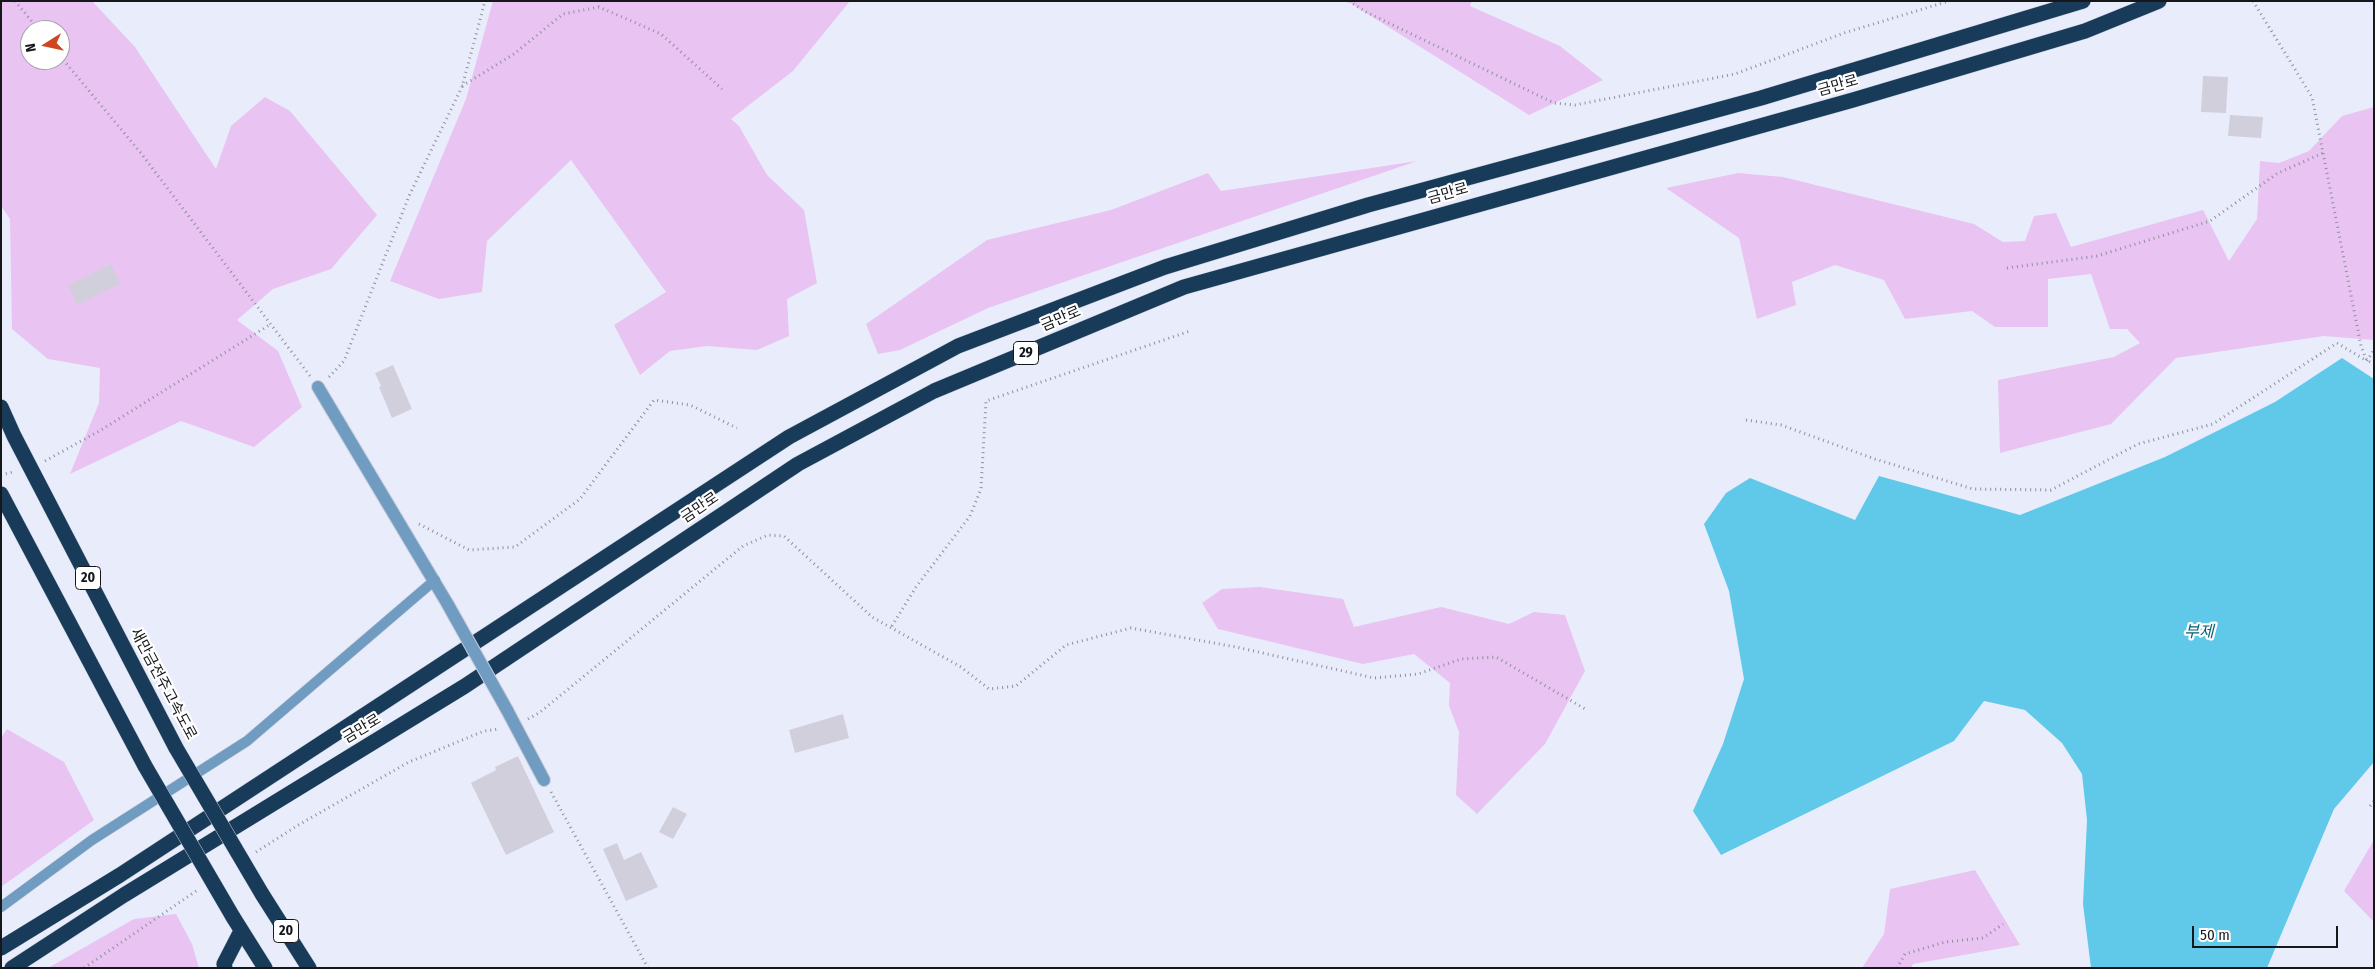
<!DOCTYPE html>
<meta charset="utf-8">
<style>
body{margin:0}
#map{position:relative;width:2375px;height:969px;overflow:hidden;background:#e9edfb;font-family:"Fira Sans Condensed",sans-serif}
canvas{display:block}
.frame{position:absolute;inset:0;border:2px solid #15171b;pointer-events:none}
.north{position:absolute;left:20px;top:20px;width:50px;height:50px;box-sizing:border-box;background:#fff;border:1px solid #a1a2a4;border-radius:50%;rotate:260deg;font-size:14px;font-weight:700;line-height:20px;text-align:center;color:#15171b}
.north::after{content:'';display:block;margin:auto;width:18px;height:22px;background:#cf4620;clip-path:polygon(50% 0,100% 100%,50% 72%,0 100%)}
.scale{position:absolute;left:2192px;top:926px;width:146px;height:22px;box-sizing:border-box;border:2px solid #15171b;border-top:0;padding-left:6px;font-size:15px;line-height:18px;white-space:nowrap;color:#15171b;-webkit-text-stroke:4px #fff;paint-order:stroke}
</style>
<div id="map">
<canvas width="2375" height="969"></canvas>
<div class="frame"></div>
<div class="north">N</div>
<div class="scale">50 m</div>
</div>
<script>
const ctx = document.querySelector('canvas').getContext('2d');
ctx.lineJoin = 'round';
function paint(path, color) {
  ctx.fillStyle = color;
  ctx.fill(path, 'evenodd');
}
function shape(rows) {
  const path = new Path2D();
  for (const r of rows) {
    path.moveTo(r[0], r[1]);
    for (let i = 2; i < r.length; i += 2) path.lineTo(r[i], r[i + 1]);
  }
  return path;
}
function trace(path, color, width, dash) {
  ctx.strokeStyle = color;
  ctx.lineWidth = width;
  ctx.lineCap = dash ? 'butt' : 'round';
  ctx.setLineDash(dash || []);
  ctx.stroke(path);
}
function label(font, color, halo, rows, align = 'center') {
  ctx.font = font + ' "Fira Sans Condensed","Noto Sans KR",sans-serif';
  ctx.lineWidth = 4.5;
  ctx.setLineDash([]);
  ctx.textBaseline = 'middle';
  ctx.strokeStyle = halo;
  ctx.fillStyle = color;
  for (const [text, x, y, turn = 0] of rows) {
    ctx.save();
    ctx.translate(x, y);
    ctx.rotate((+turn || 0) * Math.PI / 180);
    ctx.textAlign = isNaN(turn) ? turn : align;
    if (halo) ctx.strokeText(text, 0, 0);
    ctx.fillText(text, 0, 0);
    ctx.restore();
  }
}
paint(shape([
 [1,1,92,1,135,47,216,169,231,126,265,97,290,111,377,215,331,269,273,289,237,320,278,351,302,407,254,447,181,421,70,474,99,403,100,368,48,359,12,329,10,219,1,206],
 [30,30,60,30,60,60,30,60],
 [493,1,850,1,793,71,731,119,739,126,767,175,804,210,817,283,787,299,789,336,757,350,707,346,670,351,640,375,614,325,666,292,571,160,487,241,482,292,439,299,390,281,466,99],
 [1347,1,1472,1,1470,6,1560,46,1603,80,1529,115],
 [2374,107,2374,340,2324,336,2176,358,2111,424,2000,453,1998,380,2114,357,2140,343,2127,329,2110,329,2091,274,2048,279,2048,327,1995,327,1972,311,1905,319,1884,280,1835,265,1792,282,1796,305,1757,319,1739,238,1666,188,1738,173,1783,177,1974,224,2003,242,2025,241,2034,216,2056,213,2071,247,2203,210,2229,261,2257,219,2260,161,2279,163,2309,151,2342,116],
 [1417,161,988,308,900,350,878,354,866,324,987,240,1111,210,1208,173,1221,191],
 [1260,587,1343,599,1354,627,1441,607,1509,624,1534,612,1565,615,1585,671,1545,744,1477,814,1456,795,1459,732,1449,706,1450,683,1414,654,1363,664,1218,629,1202,603,1222,589],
 [7,729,64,762,94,820,1,887,1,738],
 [2374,840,2374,922,2344,891],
 [1975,870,2020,945,1913,964,1911,968,1862,968,1884,934,1890,889],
 [176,914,192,944,199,968,48,968,134,919]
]), '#e9c3f1');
paint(shape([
 [2342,358,2374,379,2374,762,2334,809,2267,968,2091,968,2083,904,2087,820,2082,774,2062,743,2025,710,1984,701,1954,741,1721,855,1693,811,1723,744,1744,679,1729,591,1704,524,1726,493,1750,478,1855,520,1879,476,2020,515,2165,457,2275,402]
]), '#60c9e9');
paint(shape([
 [2203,76,2228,77,2226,113,2201,112],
 [2230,115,2263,117,2261,138,2228,136],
 [111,264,120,284,77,305,68,285],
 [393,365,412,409,392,418,379,387,381,386,375,373],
 [843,714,849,738,795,753,789,730],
 [518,756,554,832,506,855,471,783,496,770,495,767],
 [673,807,687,814,673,839,659,832],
 [617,843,624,860,641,852,658,887,626,901,603,849]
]), '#d2cfdd');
const lane = shape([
 [1,907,92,840,247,741,435,580]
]);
const street = shape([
 [318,387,447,603],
 [507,710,544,780]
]);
const highway = shape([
 [1,407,14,436,176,748],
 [1,494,145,766],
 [262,894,309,968],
 [233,917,265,968],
 [1,948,120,875,789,437,958,346,1165,267,1368,205,1761,98,2083,1],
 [12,968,124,895,465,686,798,464,934,391,1184,287,1853,100,2085,31,2159,1],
 [225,968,224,964,241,931]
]);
trace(lane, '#c7cbd7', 11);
trace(street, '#c7cbd7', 14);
trace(highway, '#c7cbd7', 16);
trace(shape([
 [15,1,39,30],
 [1349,1,1366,12,1554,103,1575,105,1735,74,1844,33,1949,1],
 [2253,1,2312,97,2361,346,2367,361,2374,363],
 [60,56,140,152,310,376],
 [462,86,514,54,563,14,599,7,661,34,722,89],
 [2007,268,2097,256,2210,221,2278,173,2323,153],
 [329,377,344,361,409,196,462,87,485,1],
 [1746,420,1781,425,1875,459,1973,489,2051,490,2138,444,2213,424,2337,343,2367,361,2374,350],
 [45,461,101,430,271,324],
 [1,475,13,472],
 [419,524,469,550,515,547,580,499,654,400,690,405,737,428],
 [892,626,916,587,970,516,981,489,986,401,1190,331],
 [528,719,539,713,743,546,768,535,784,536,872,617,961,667,989,689,1016,686,1066,645,1131,628,1236,647,1374,678,1418,674,1461,659,1496,657,1587,710],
 [551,792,648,968],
 [2370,806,2374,801],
 [256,852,300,824,409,762,484,731,499,729],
 [84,968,199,889],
 [1897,968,1905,954,1945,942,1983,938,2003,924]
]), '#8e919a', 3, [1, 4]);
trace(lane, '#709cc2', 10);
trace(street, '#709cc2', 12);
trace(highway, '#173b59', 15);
const streetBridge = shape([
 [447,603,507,710]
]);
const highwayBridge = shape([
 [176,748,262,894],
 [145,766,233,917]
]);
trace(streetBridge, '#c7cbd7', 14, []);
trace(highwayBridge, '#c7cbd7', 16, []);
trace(streetBridge, '#709cc2', 12);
trace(highwayBridge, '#173b59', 15);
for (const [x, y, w] of [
 [1026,353,25],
 [88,578,25],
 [286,931,25]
]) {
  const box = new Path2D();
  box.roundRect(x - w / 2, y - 11.5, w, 23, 4);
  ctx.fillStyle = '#fff';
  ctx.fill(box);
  trace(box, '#15171b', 1);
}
label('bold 14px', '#15171b', null, [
 ["29",1026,353],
 ["20",88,578],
 ["20",286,931]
]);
label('15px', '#15171b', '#fff', [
 ["금만로",1838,86,-16],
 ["금만로",1448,194,-16],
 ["금만로",1061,319,-23],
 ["금만로",700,508,-34],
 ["새만금전주고속도로",163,684,62],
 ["금만로",362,729,-31]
]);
label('italic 16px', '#056176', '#fff', [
 ["부제",2199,633]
]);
</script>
